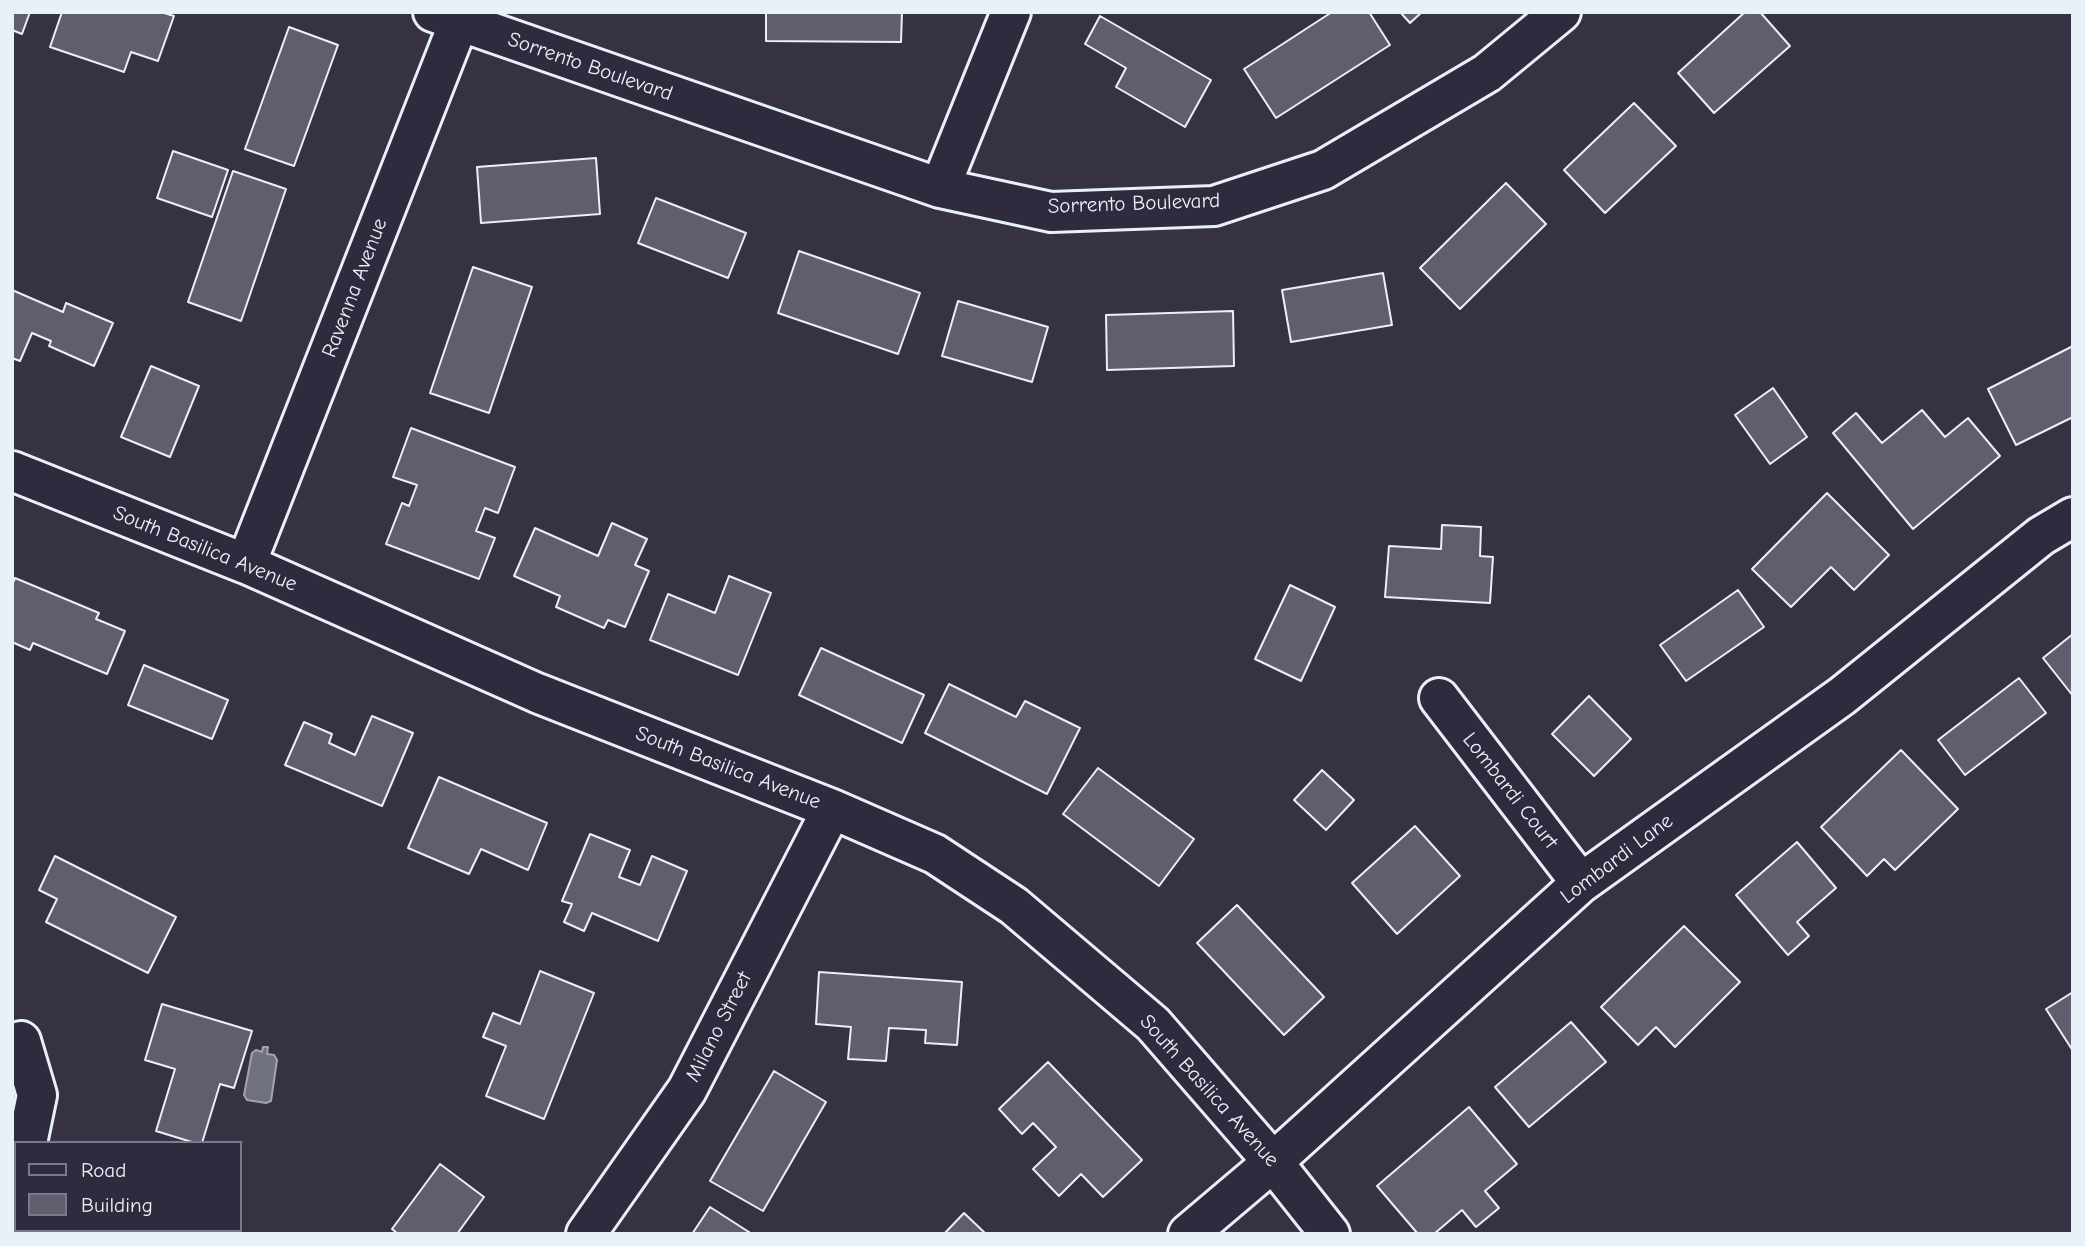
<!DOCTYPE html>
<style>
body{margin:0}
#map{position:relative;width:2085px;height:1246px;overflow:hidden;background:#363244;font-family:"Comic Neue",sans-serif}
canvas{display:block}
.frame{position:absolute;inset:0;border:14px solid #e8f1f8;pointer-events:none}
.legend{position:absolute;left:14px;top:1141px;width:228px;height:91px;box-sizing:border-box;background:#2f2a3d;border:2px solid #797a88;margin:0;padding:9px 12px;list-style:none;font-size:21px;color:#e8f1f8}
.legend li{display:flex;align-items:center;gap:14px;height:35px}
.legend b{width:35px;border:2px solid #797a88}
</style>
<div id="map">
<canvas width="2085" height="1246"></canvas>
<div class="frame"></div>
<ul class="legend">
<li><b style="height:9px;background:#2f2a3d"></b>Road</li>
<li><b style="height:19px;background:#605e6e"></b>Building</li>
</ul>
</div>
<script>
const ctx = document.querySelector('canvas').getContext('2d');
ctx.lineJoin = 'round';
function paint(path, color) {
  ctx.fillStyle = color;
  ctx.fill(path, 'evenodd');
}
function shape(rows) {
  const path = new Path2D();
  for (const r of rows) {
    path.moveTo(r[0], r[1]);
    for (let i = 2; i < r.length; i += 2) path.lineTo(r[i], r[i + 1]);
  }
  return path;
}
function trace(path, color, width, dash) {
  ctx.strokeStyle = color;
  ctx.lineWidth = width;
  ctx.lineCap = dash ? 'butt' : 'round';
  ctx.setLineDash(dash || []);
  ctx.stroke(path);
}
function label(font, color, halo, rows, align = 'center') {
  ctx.font = font + ' "Comic Neue",sans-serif';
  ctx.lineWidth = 5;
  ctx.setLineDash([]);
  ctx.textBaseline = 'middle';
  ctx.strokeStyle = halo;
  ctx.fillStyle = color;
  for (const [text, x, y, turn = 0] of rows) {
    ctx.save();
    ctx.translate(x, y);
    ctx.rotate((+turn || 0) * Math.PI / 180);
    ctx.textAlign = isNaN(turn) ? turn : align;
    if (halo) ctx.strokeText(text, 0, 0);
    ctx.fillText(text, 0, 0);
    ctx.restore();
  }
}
const water = shape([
 [263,1047,268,1047,267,1054,274,1055,277,1060,271,1101,266,1103,247,1100,244,1095,252,1053,256,1050,262,1052,263,1047]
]);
paint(water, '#70717f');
trace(water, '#a0a4af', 2);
const building = shape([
 [12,12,30,12,22,34,12,30,12,12],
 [62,12,161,12,174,16,158,61,131,52,124,72,50,47,62,12],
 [766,12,902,12,901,42,766,41,766,12],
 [1332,12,1369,12,1390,45,1276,118,1244,69,1332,12],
 [1400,12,1422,12,1410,23,1400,12],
 [1745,12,1760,12,1790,46,1714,113,1678,73,1745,12],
 [1100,16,1211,80,1185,127,1116,87,1126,68,1085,44,1100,16],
 [289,27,338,45,294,166,245,149,289,27],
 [1634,103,1676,146,1605,213,1564,170,1634,103],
 [173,151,228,170,212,217,157,198,173,151],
 [596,158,600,214,481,223,477,167,596,158],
 [233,171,286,189,241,321,188,302,233,171],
 [1506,183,1546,224,1460,309,1420,268,1506,183],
 [656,198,746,233,728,278,638,243,656,198],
 [799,251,920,293,898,354,778,313,799,251],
 [473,267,532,287,489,413,430,393,473,267],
 [1383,273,1392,325,1291,342,1282,290,1383,273],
 [12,290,63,312,66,303,113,323,94,366,49,346,51,341,32,333,20,361,12,358,12,290],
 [958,301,1048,327,1032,382,942,356,958,301],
 [1233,311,1234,366,1107,370,1106,315,1233,311],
 [2073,346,2073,417,2016,445,1988,389,2073,346],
 [151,366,199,386,170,457,121,437,151,366],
 [1773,388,1807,437,1770,464,1735,415,1773,388],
 [1922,410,1945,437,1968,418,2000,456,1913,529,1833,433,1856,413,1882,443,1922,410],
 [411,428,515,467,498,513,485,508,476,531,495,538,479,579,386,544,402,503,409,506,417,485,393,477,411,428],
 [1827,493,1889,555,1854,590,1831,567,1791,607,1752,569,1827,493],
 [612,523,647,539,635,565,649,571,625,627,608,620,604,628,556,607,560,596,514,576,535,528,598,556,612,523],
 [1442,525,1481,527,1480,556,1493,557,1490,603,1385,597,1389,546,1441,549,1442,525],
 [729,576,771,593,738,675,650,640,668,594,715,613,729,576],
 [15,578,99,613,96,619,125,631,107,674,33,643,30,650,12,642,12,585,15,578],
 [1290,585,1335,607,1301,681,1255,659,1290,585],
 [1738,590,1764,627,1686,681,1660,645,1738,590],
 [2073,634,2073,696,2043,658,2073,634],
 [821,648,924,695,902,743,799,695,821,648],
 [144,665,228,700,212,739,128,705,144,665],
 [2019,678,2046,713,1965,775,1938,740,2019,678],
 [949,684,1016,717,1025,701,1080,728,1047,794,925,733,949,684],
 [1589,696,1631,739,1594,776,1552,734,1589,696],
 [372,716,413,733,382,806,285,765,304,722,332,734,329,743,355,755,372,716],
 [1901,750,1958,809,1895,870,1884,859,1867,876,1821,827,1901,750],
 [1098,768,1194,839,1159,886,1063,814,1098,768],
 [1322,770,1354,800,1326,830,1294,800,1322,770],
 [439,777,547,823,528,870,481,849,469,874,408,848,439,777],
 [1415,826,1460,876,1397,934,1352,883,1415,826],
 [590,834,630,850,619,877,640,885,652,856,687,871,658,941,592,913,584,931,564,922,572,904,562,901,590,834],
 [1797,842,1836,888,1797,922,1809,936,1788,955,1736,895,1797,842],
 [55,856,176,917,148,973,46,922,57,899,39,890,55,856],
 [1237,905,1324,997,1284,1035,1197,943,1237,905],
 [1684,926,1740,982,1675,1047,1656,1027,1638,1045,1601,1007,1684,926],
 [540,971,594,993,544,1119,486,1096,506,1046,483,1037,493,1013,520,1024,540,971],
 [819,972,962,982,957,1045,925,1043,926,1030,889,1028,886,1061,848,1059,851,1027,816,1024,819,972],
 [2073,992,2073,1051,2046,1009,2073,992],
 [162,1004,252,1031,234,1088,220,1084,202,1143,195,1143,156,1131,175,1069,145,1060,162,1004],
 [1571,1022,1606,1062,1529,1127,1495,1087,1571,1022],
 [1048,1062,1142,1160,1103,1197,1081,1174,1059,1196,1033,1169,1056,1147,1033,1123,1022,1134,999,1109,1048,1062],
 [774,1071,826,1102,763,1211,710,1181,774,1071],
 [1469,1107,1517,1164,1485,1191,1499,1208,1476,1227,1462,1210,1434,1234,1418,1234,1377,1186,1469,1107],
 [440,1164,484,1197,457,1234,398,1234,392,1229,440,1164],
 [710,1207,752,1234,692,1234,710,1207],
 [964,1213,986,1234,944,1234,964,1213],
 [81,1230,137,1230,136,1234,79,1234,81,1230]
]);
paint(building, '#605e6e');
trace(building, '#e8f1f8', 2);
const street = shape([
 [433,12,940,188,1051,212,1214,206,1323,170,1487,73,1561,12],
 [940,188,1011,12],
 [12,471,246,564,537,693,832,809,935,854,1014,906,1153,1024,1273,1162,1330,1234],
 [246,564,463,12],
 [1439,698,1581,883],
 [21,1041,37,1095,27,1143],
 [12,1186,16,1179],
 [586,1234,687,1090,832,809],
 [1188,1234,1273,1162,1581,883,1842,696,2041,536,2073,517]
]);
trace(street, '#e8f1f8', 44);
trace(street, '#2f2a3d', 38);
label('21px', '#e8f1f8', '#2f2a3d', [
 ["Sorrento Boulevard",590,67,19],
 ["Sorrento Boulevard",1134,204,-2],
 ["Ravenna Avenue",355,288,-69],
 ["South Basilica Avenue",205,549,22],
 ["South Basilica Avenue",728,768,21],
 ["Lombardi Court",1510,791,52],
 ["Lombardi Lane",1617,859,-37],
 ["Milano Street",719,1027,-63],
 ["South Basilica Avenue",1209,1091,48]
]);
</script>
